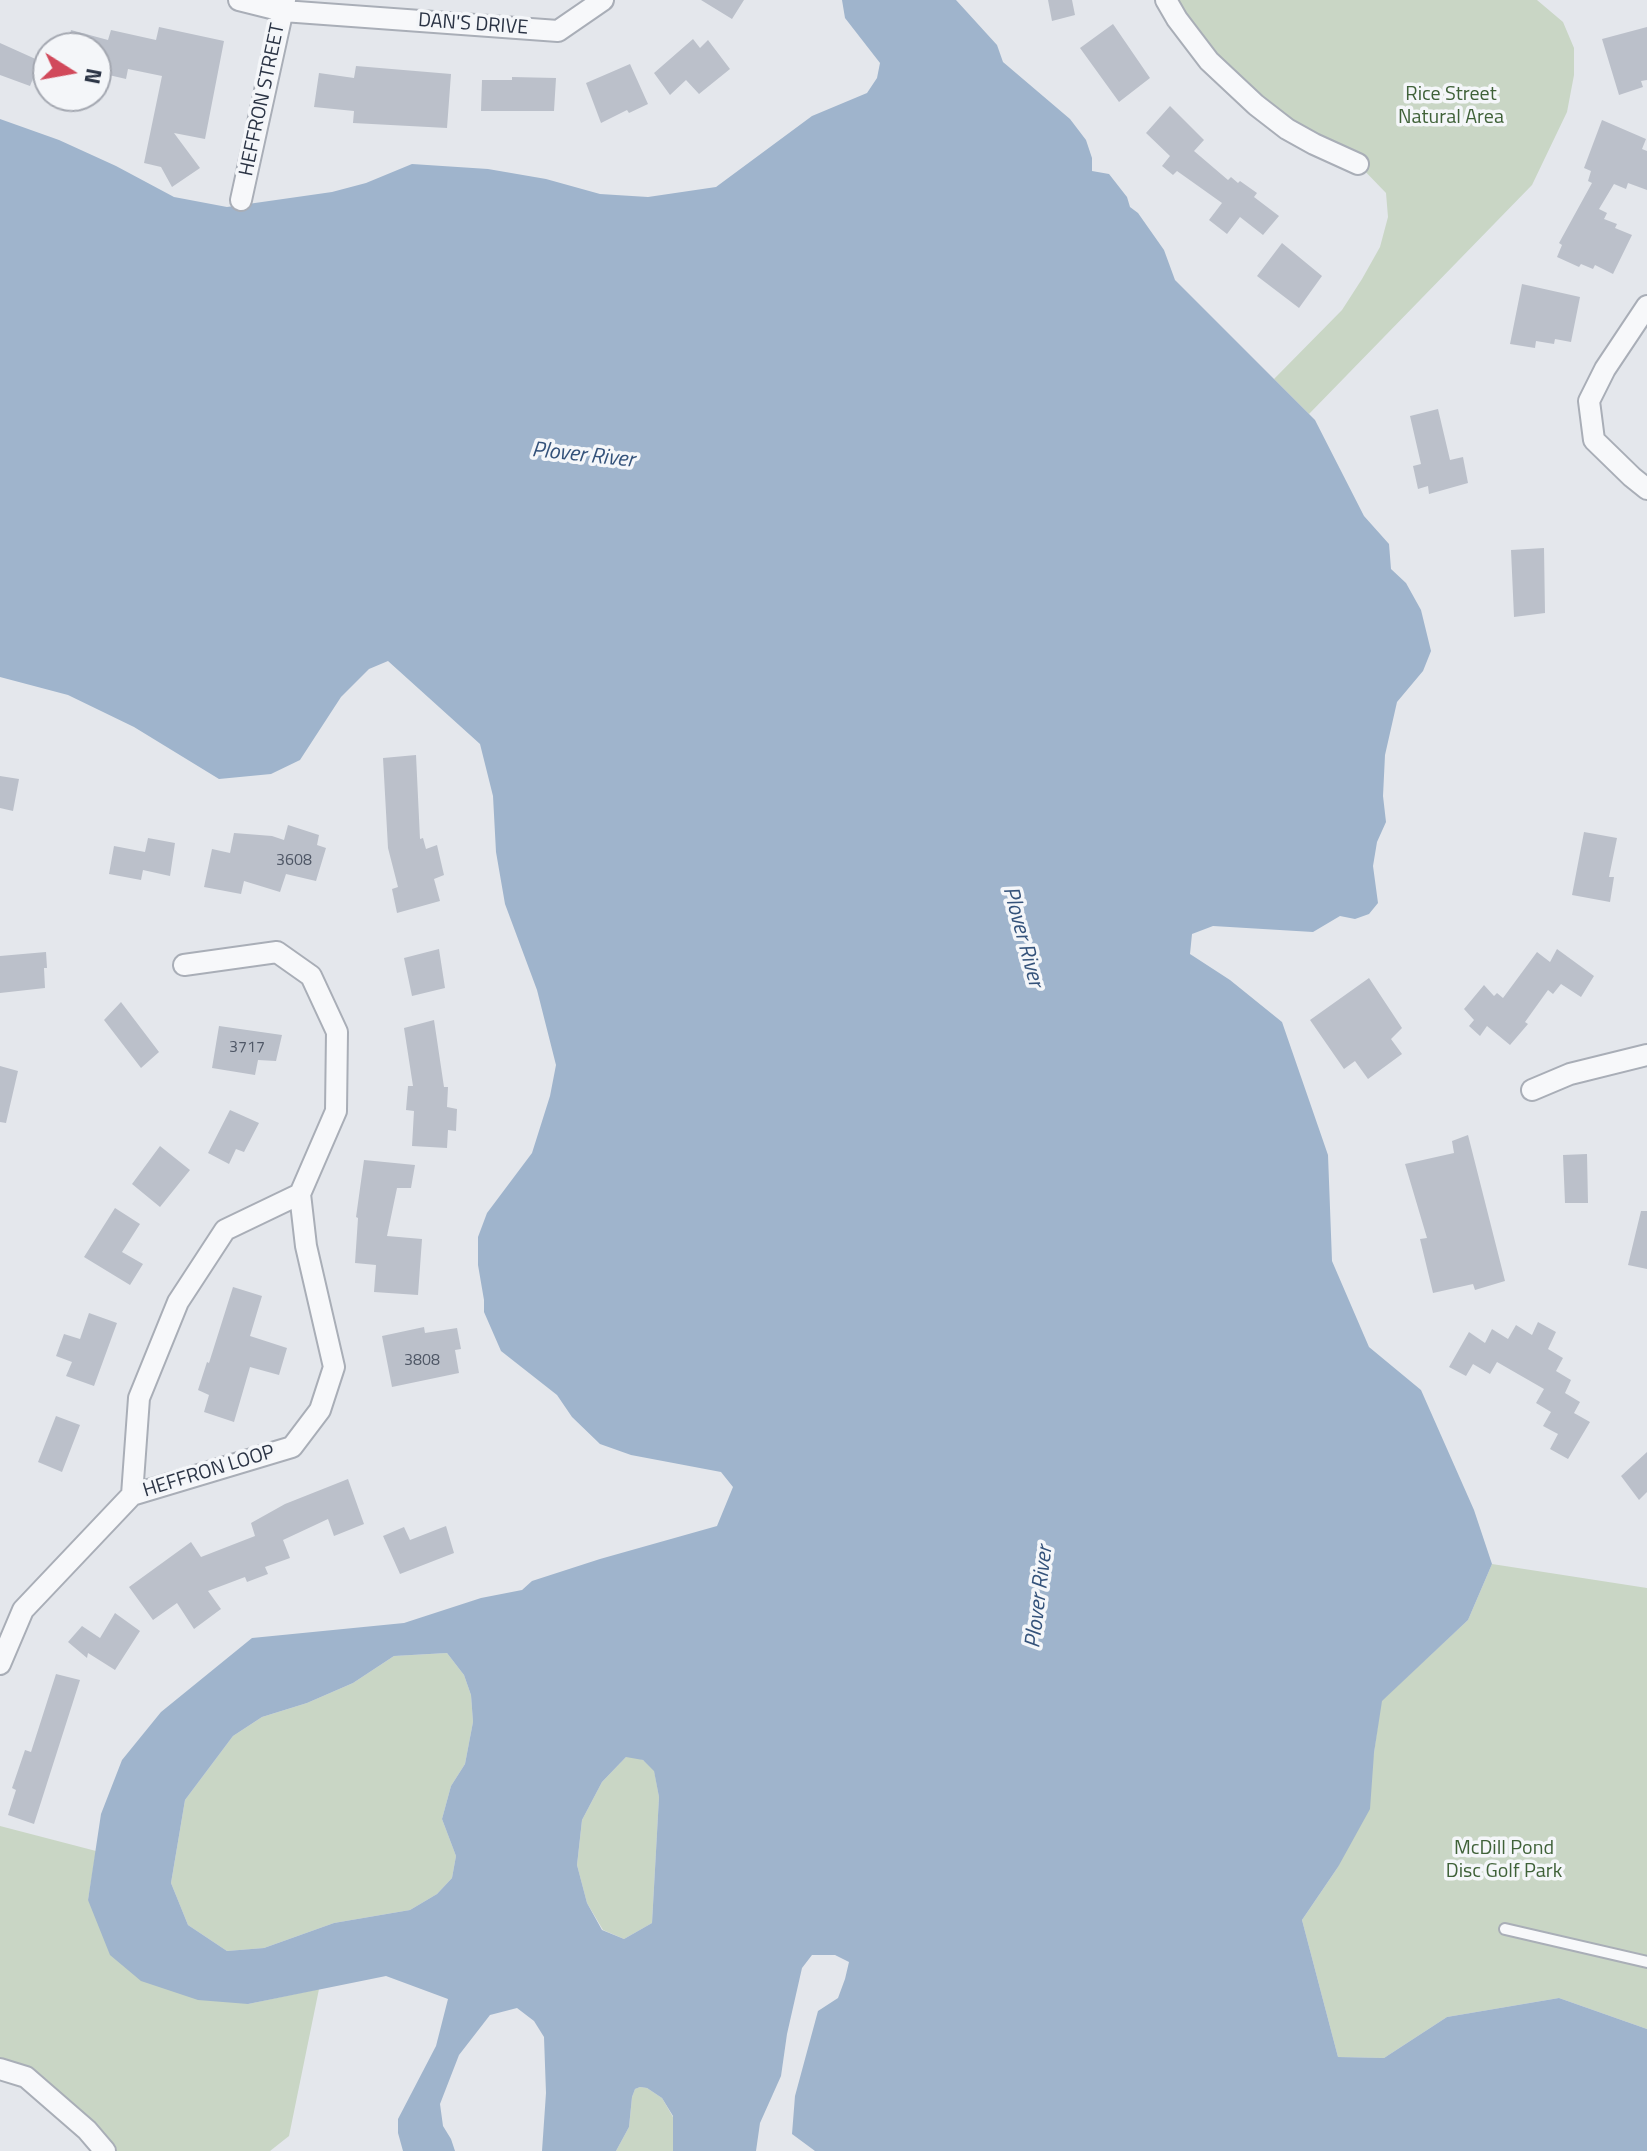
<!DOCTYPE html>
<style>
body{margin:0}
#map{position:relative;width:1647px;height:2151px;overflow:hidden;background:#e4e7ec;font-family:"Titillium Web",sans-serif}
canvas{display:block}
.north{position:absolute;left:32px;top:32px;width:80px;height:80px;box-sizing:border-box;background:#f4f6f9;border:2px solid #a4a8b1;border-radius:50%;rotate:101deg;font-size:22px;font-weight:700;line-height:32px;text-align:center;color:#2b3445}
.north::after{content:'';display:block;margin:auto;width:28px;height:36px;background:#d1495b;clip-path:polygon(50% 0,100% 100%,50% 72%,0 100%)}
</style>
<div id="map">
<canvas width="1647" height="2151"></canvas>
<div class="north">N</div>
</div>
<script>
const ctx = document.querySelector('canvas').getContext('2d');
ctx.lineJoin = 'round';
function paint(path, color) {
  ctx.fillStyle = color;
  ctx.fill(path, 'evenodd');
}
function shape(rows) {
  const path = new Path2D();
  for (const r of rows) {
    path.moveTo(r[0], r[1]);
    for (let i = 2; i < r.length; i += 2) path.lineTo(r[i], r[i + 1]);
  }
  return path;
}
function trace(path, color, width, dash) {
  ctx.strokeStyle = color;
  ctx.lineWidth = width;
  ctx.lineCap = dash ? 'butt' : 'round';
  ctx.setLineDash(dash || []);
  ctx.stroke(path);
}
function label(font, color, halo, rows, align = 'center') {
  ctx.font = font + ' "Titillium Web",sans-serif';
  ctx.lineWidth = 7;
  ctx.setLineDash([]);
  ctx.textBaseline = 'middle';
  ctx.strokeStyle = halo;
  ctx.fillStyle = color;
  for (const [text, x, y, turn = 0] of rows) {
    ctx.save();
    ctx.translate(x, y);
    ctx.rotate((+turn || 0) * Math.PI / 180);
    ctx.textAlign = isNaN(turn) ? turn : align;
    if (halo) ctx.strokeText(text, 0, 0);
    ctx.fillText(text, 0, 0);
    ctx.restore();
  }
}
paint(shape([
 [1166,0,1537,0,1563,22,1574,48,1574,75,1567,112,1532,185,1309,414,1274,379,1342,310,1362,279,1380,247,1388,217,1386,193,1358,164,1259,107],
 [1492,1564,1647,1588,1647,2029,1559,1998,1447,2017,1384,2058,1338,2057,1302,1920,1338,1867,1374,1753,1381,1701,1468,1620],
 [447,1653,464,1675,471,1695,473,1722,465,1764,451,1786,442,1819,456,1856,452,1878,437,1894,410,1910,334,1923,264,1948,227,1951,188,1925,171,1883,185,1800,233,1736,262,1717,307,1703,353,1683,394,1656],
 [632,1756,643,1760,654,1770,659,1797,652,1923,624,1939,603,1930,587,1903,577,1865,582,1820,602,1782,626,1757],
 [0,1826,96,1851,88,1900,248,2004,319,1989,289,2136,270,2151,112,2151,71,2102,46,2079,0,2060],
 [640,2087,647,2088,662,2098,673,2117,673,2151,616,2151,629,2127,632,2097,635,2089]
]), '#c9d6c5');
paint(shape([
 [842,0,956,0,997,45,1003,62,1070,119,1086,140,1092,158,1092,171,1109,174,1127,197,1130,207,1138,213,1164,250,1175,280,1315,420,1364,516,1389,544,1391,569,1406,583,1421,610,1431,651,1423,671,1397,702,1385,755,1383,796,1386,822,1377,842,1373,866,1378,903,1369,914,1355,919,1340,916,1313,932,1213,926,1192,934,1190,954,1230,980,1282,1022,1328,1155,1332,1261,1369,1347,1421,1390,1474,1510,1492,1564,1468,1620,1382,1701,1374,1753,1370,1809,1338,1867,1302,1920,1338,2057,1384,2058,1447,2017,1559,1998,1647,2029,1647,2151,815,2151,792,2134,795,2096,818,2011,838,1998,845,1979,849,1962,835,1955,812,1955,802,1968,787,2034,781,2076,760,2123,756,2151,673,2151,673,2116,662,2098,647,2088,640,2087,635,2089,632,2097,629,2127,616,2151,542,2151,546,2093,544,2037,534,2021,517,2008,490,2015,459,2055,440,2104,443,2126,451,2139,455,2151,403,2151,398,2133,398,2119,436,2046,448,1999,386,1976,248,2004,198,2000,141,1981,110,1955,88,1900,101,1814,122,1760,161,1712,252,1638,404,1623,481,1598,522,1590,532,1581,600,1559,717,1526,733,1487,721,1472,631,1455,600,1444,572,1417,557,1395,501,1351,484,1312,484,1300,478,1265,478,1237,487,1213,532,1153,550,1096,556,1065,537,990,505,904,496,852,493,796,480,744,388,661,369,669,341,697,300,760,271,774,219,779,134,727,68,695,0,677,0,119,59,140,116,166,174,197,227,207,332,192,366,183,412,164,488,169,546,179,600,194,648,197,716,187,812,116,867,93,877,78,880,63,845,18],
 [447,1653,464,1675,471,1695,473,1722,465,1764,451,1786,442,1819,456,1856,452,1878,437,1894,410,1910,334,1923,264,1948,227,1951,188,1925,171,1883,185,1800,233,1736,262,1717,307,1703,353,1683,394,1656],
 [626,1757,643,1760,654,1771,659,1797,652,1923,624,1939,602,1930,587,1903,577,1865,582,1820,602,1782]
]), '#9fb4cc');
paint(shape([
 [701,0,744,0,732,19],
 [1048,0,1072,0,1075,15,1052,21],
 [1113,24,1150,78,1119,102,1080,48],
 [159,27,224,41,205,139,174,133,200,168,172,187,161,167,144,163,162,76,128,69,126,79,96,72,96,48,66,48,71,30,108,40,111,30,156,40],
 [1647,27,1647,80,1641,81,1643,87,1619,95,1602,39],
 [693,39,700,48,708,40,730,69,699,94,686,80,670,95,654,73],
 [0,43,40,61,30,86,0,75],
 [630,64,648,104,629,113,627,110,601,123,586,83],
 [356,66,451,74,447,128,353,123,354,111,314,107,319,73,354,78],
 [512,77,556,78,554,111,481,111,482,80,512,80],
 [1170,106,1204,140,1194,151,1228,180,1231,177,1238,183,1240,181,1257,193,1254,197,1279,216,1263,235,1240,217,1227,234,1209,220,1222,203,1177,171,1173,175,1162,166,1170,156,1146,133],
 [1602,120,1646,139,1642,149,1647,151,1647,190,1628,183,1626,189,1614,184,1599,209,1607,213,1604,219,1617,224,1615,228,1632,235,1613,274,1595,265,1593,269,1581,264,1579,267,1557,257,1562,245,1559,243,1592,183,1588,181,1591,171,1584,168],
 [1282,243,1322,276,1299,308,1257,276],
 [1522,284,1580,297,1571,342,1555,339,1554,344,1536,341,1535,348,1510,344],
 [1438,409,1450,460,1463,457,1468,483,1429,494,1428,486,1418,489,1413,466,1421,464,1410,416],
 [1544,548,1545,613,1514,617,1511,550],
 [416,755,420,839,423,838,426,849,437,845,444,875,434,879,440,901,397,913,392,889,398,887,388,848,383,758],
 [0,776,19,779,13,811,0,808],
 [288,825,319,835,317,845,326,848,316,881,286,874,280,892,244,881,241,894,204,887,212,849,230,853,234,833,272,836,284,840],
 [1584,832,1617,838,1609,877,1614,877,1610,902,1572,895],
 [148,838,175,843,170,876,143,870,141,880,109,874,114,846,145,852],
 [439,949,445,988,412,996,404,958],
 [1557,949,1594,976,1581,997,1561,984,1553,994,1548,990,1525,1022,1528,1024,1510,1045,1487,1026,1480,1036,1469,1026,1474,1020,1464,1009,1484,985,1494,996,1497,993,1503,998,1537,952,1550,962],
 [46,952,47,968,44,968,45,988,0,993,0,956],
 [1369,978,1402,1028,1391,1039,1402,1054,1368,1079,1355,1061,1344,1069,1310,1020],
 [121,1002,159,1052,141,1068,104,1020],
 [434,1020,444,1087,448,1087,447,1107,457,1109,456,1131,448,1130,447,1148,412,1146,414,1111,406,1110,408,1086,413,1086,404,1028],
 [219,1026,282,1035,276,1061,258,1060,255,1075,212,1068],
 [0,1066,18,1071,6,1123,0,1122],
 [230,1110,259,1123,244,1152,236,1149,229,1164,208,1153],
 [1468,1135,1505,1281,1475,1290,1473,1284,1433,1293,1420,1239,1427,1238,1405,1164,1454,1153,1452,1141],
 [160,1146,190,1170,160,1207,132,1184],
 [1587,1154,1588,1203,1565,1203,1563,1155],
 [364,1160,415,1165,411,1188,397,1188,387,1236,422,1239,418,1295,374,1292,376,1265,355,1263,358,1218,356,1217],
 [115,1208,140,1224,122,1252,143,1264,130,1285,84,1257],
 [1641,1211,1647,1211,1647,1269,1628,1265],
 [233,1287,262,1296,250,1336,287,1348,279,1375,250,1367,234,1422,204,1412,209,1395,198,1390,207,1362,209,1363],
 [89,1313,117,1323,94,1386,66,1376,72,1362,56,1356,64,1334,80,1339],
 [1538,1322,1556,1332,1548,1349,1563,1358,1556,1371,1571,1380,1565,1393,1580,1402,1574,1413,1590,1422,1568,1459,1550,1449,1558,1434,1543,1426,1551,1412,1536,1403,1544,1389,1497,1362,1490,1374,1473,1364,1466,1376,1449,1367,1469,1332,1485,1343,1492,1329,1508,1339,1516,1325,1532,1335],
 [424,1327,425,1333,457,1328,461,1349,455,1350,459,1373,392,1387,382,1336],
 [56,1416,80,1425,62,1472,38,1462],
 [1647,1452,1647,1492,1639,1500,1621,1476],
 [348,1479,364,1524,334,1536,328,1519,283,1540,290,1558,265,1567,268,1574,247,1582,245,1577,208,1591,221,1609,194,1629,177,1603,153,1620,129,1587,191,1542,201,1557,255,1536,251,1523,285,1504],
 [446,1526,454,1553,400,1574,383,1536,404,1527,410,1540],
 [115,1613,140,1631,115,1670,88,1653,87,1658,68,1642,82,1626,100,1638],
 [56,1674,80,1680,34,1824,8,1815,16,1790,12,1788,25,1750,31,1752]
]), '#bbc0ca');
const service = shape([
 [1505,1929,1647,1962]
]);
const minor = shape([
 [239,0,283,11,558,31,603,0],
 [1166,0,1177,19,1209,61,1256,105,1287,129,1314,144,1358,164],
 [241,200,285,0],
 [1647,306,1605,369,1589,401,1594,440,1632,477,1647,489],
 [1532,1090,1570,1074,1647,1055],
 [132,1495,139,1398,178,1302,225,1230,300,1194],
 [0,1664,23,1610,132,1495,292,1447,320,1410,334,1367,306,1246,300,1194,336,1111,337,1032,311,976,277,952,184,965],
 [0,2069,26,2077,87,2130,105,2151]
]);
trace(service, '#a9aeb7', 14);
trace(minor, '#a9aeb7', 24);
trace(service, '#f7f8fa', 10);
trace(minor, '#f7f8fa', 20);
label('16px', '#4f5766', null, [
 ["3608",294,861],
 ["3717",247,1048],
 ["3808",422,1361]
]);
label('20px', '#2b3445', '#f4f6f9', [
 ["DAN'S DRIVE",473,25,4],
 ["HEFFRON STREET",263,100,-78],
 ["HEFFRON LOOP",209,1472,-17]
]);
label('20px', '#3f6138', '#f4f6f9', [
 ["Rice Street",1451,95],
 ["Natural Area",1451,118],
 ["McDill Pond",1504,1849],
 ["Disc Golf Park",1504,1872]
]);
label('italic 22px', '#34527a', '#f4f6f9', [
 ["Plover River",583,456,6],
 ["Plover River",1022,937,75],
 ["Plover River",1040,1597,-83]
]);
</script>
